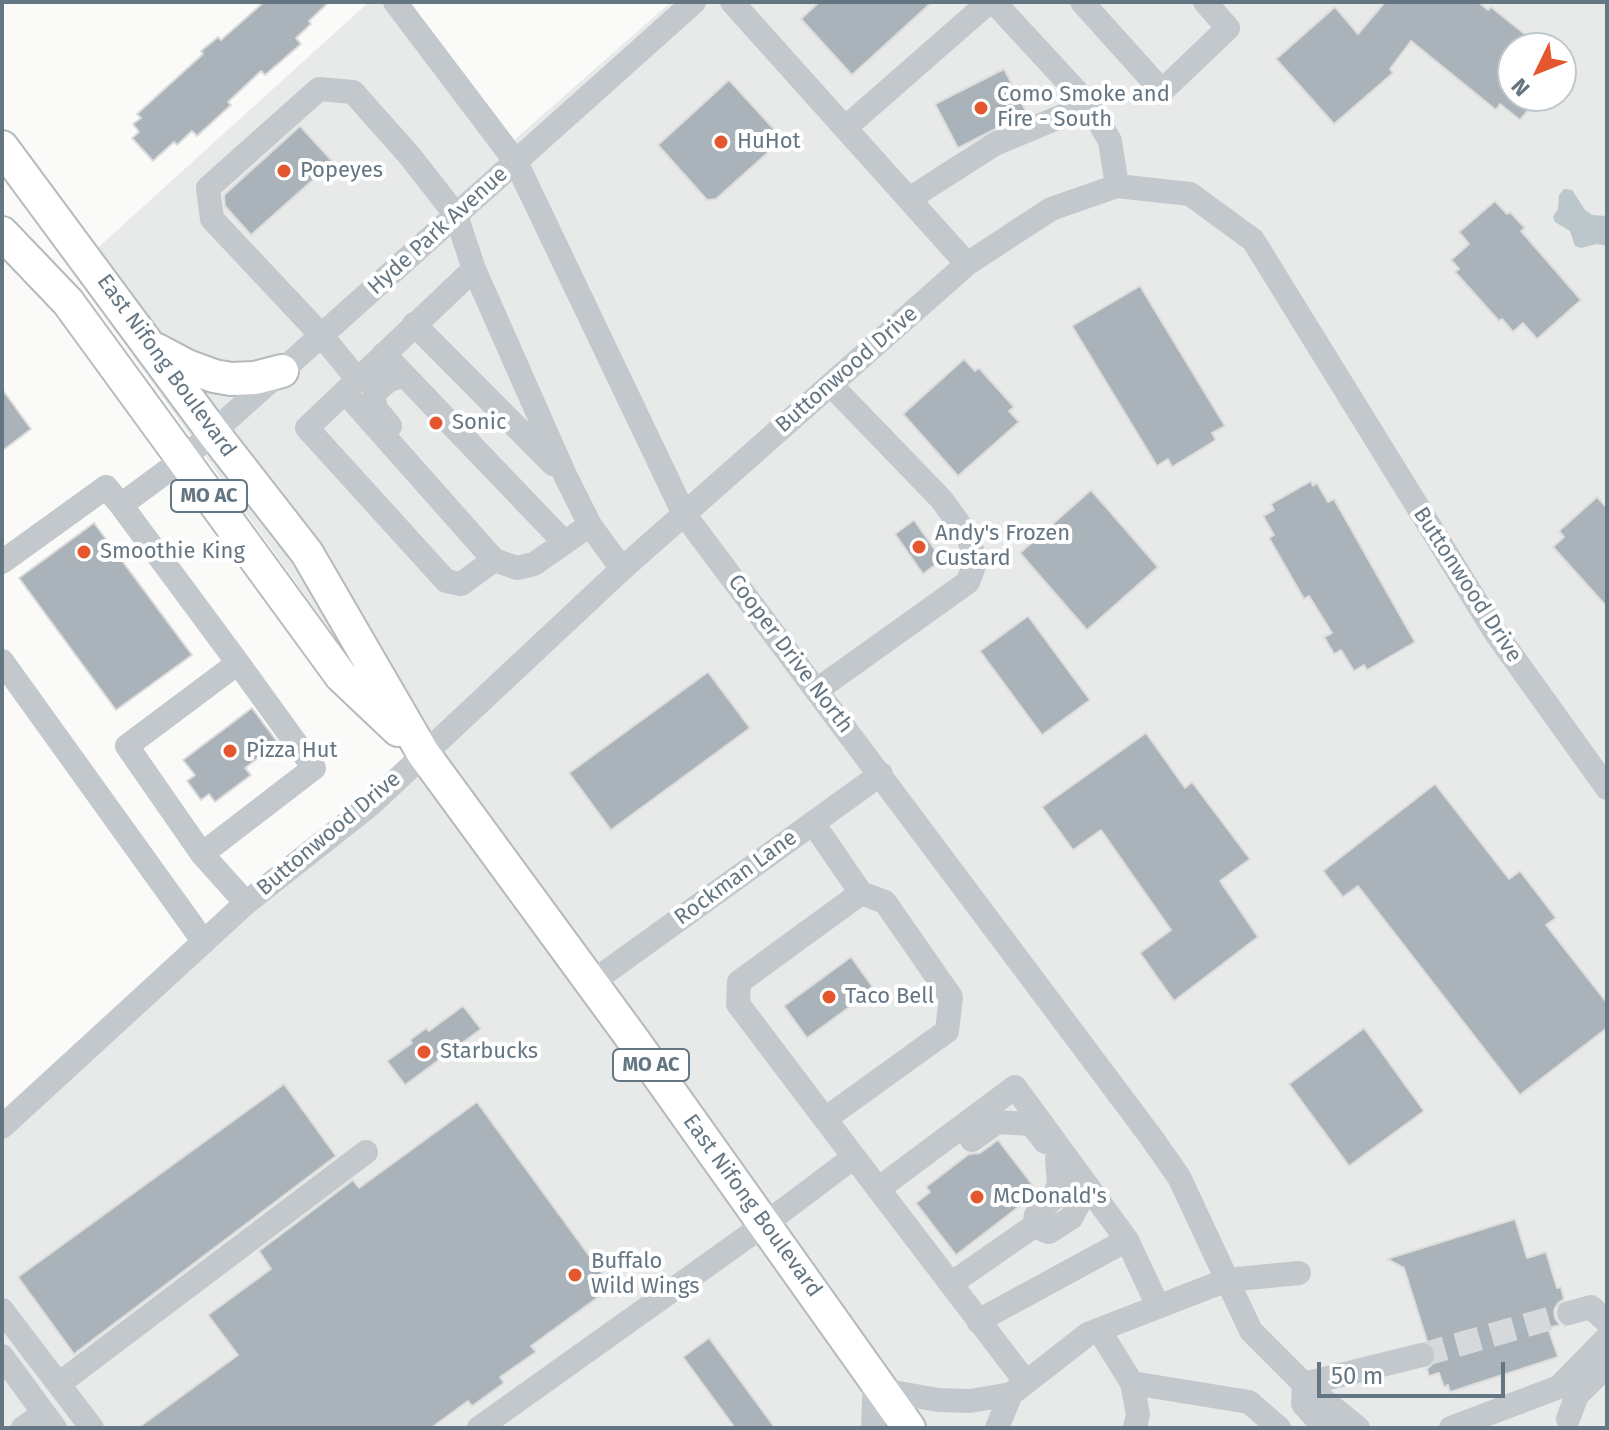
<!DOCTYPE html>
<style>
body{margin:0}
#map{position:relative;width:1609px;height:1430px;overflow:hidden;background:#fafaf8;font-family:"Fira Sans",sans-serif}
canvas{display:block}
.frame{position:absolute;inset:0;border:4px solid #657683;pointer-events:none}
.north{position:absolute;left:1497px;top:32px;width:80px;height:80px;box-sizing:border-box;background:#fff;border:2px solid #c1c8cd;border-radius:50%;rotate:227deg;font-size:22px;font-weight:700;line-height:32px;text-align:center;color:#657683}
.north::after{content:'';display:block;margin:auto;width:28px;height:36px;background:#e4572e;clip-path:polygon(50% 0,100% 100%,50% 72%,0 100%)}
.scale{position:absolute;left:1317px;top:1362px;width:188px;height:36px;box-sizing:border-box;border:4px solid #657683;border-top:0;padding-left:10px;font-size:24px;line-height:28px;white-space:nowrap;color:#657683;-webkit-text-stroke:6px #fff;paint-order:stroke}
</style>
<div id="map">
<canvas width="1609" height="1430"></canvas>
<div class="frame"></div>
<div class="north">N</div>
<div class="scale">50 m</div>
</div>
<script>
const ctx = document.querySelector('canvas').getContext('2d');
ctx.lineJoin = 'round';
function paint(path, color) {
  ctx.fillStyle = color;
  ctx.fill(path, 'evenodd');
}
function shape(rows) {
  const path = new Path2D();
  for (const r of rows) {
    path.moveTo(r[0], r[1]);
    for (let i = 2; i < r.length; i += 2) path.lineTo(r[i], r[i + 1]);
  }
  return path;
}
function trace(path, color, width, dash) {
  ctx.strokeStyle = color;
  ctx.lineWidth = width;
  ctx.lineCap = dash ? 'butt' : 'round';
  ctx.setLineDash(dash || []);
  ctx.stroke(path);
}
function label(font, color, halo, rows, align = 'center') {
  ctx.font = font + ' "Fira Sans",sans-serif';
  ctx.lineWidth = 8;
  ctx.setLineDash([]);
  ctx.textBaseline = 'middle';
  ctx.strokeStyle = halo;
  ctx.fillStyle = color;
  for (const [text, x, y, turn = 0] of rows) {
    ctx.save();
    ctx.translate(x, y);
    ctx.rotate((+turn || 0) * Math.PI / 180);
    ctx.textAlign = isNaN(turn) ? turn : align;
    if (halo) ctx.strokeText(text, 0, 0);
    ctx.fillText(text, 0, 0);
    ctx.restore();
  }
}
paint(shape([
 [369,2,406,2,514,140,671,2,1607,2,1607,1428,2,1428,2,1140,205,943,422,758,72,271],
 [1513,48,1561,48,1561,96,1513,96]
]), '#e8e9e9');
paint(shape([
 [1564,189,1572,190,1585,210,1592,215,1607,216,1607,246,1597,244,1581,248,1575,246,1570,231,1555,222,1553,217,1558,209,1559,195]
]), '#bbc7cb');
const building = shape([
 [264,2,329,2,309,21,311,24,296,38,301,44,265,75,261,71,228,102,231,105,197,136,192,131,177,145,174,142,153,161,132,138,139,132,133,124,141,118,137,114,203,54,201,51,218,37,221,40,264,2],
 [819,2,932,2,852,75,801,19,819,2],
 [1385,2,1478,2,1488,10,1491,7,1542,48,1513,48,1513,96,1540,96,1520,120,1500,104,1496,110,1411,41,1390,69,1393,73,1334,124,1276,59,1335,7,1358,34,1385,2],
 [1004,69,1027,113,958,148,935,104,1004,69],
 [729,80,783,139,716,199,707,200,658,145,729,80],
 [300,126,333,162,251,235,225,206,224,195,300,126],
 [1495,201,1507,214,1510,212,1525,228,1521,231,1581,300,1537,339,1523,323,1513,332,1502,319,1499,321,1455,272,1459,269,1451,260,1469,244,1459,232,1495,201],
 [1140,286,1225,426,1212,433,1216,440,1172,467,1168,459,1157,466,1072,326,1140,286],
 [964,359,975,371,979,368,1014,407,1009,411,1019,422,958,476,903,414,964,359],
 [2,389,31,429,2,451,2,389],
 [1311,481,1313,486,1317,483,1328,502,1334,499,1415,642,1367,670,1364,665,1354,671,1341,650,1334,654,1324,637,1332,633,1309,596,1304,599,1269,538,1274,535,1263,516,1274,510,1271,504,1311,481],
 [1091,490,1158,567,1087,630,1020,553,1091,490],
 [1597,497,1607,508,1607,607,1553,547,1564,537,1559,531,1597,497],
 [914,520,942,560,923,574,895,534,914,520],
 [94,523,192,655,116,710,19,578,94,523],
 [1028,616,1090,700,1042,735,980,651,1028,616],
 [708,672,750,728,611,830,569,773,708,672],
 [252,708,278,743,245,768,251,775,215,802,209,794,201,800,187,781,195,775,183,760,252,708],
 [1146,733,1185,788,1192,782,1250,859,1220,881,1258,937,1174,1001,1140,953,1171,930,1101,830,1073,850,1042,807,1146,733],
 [1435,784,1509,879,1520,871,1556,918,1546,925,1607,1003,1607,1028,1520,1095,1358,886,1343,897,1323,871,1435,784],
 [851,957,874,989,807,1038,784,1006,851,957],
 [463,1006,481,1029,405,1085,387,1061,412,1043,410,1040,426,1028,429,1031,463,1006],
 [1364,1028,1424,1111,1349,1166,1289,1084,1364,1028],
 [284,1084,336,1156,74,1354,18,1277,284,1084],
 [477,1102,612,1287,531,1346,536,1352,500,1377,504,1383,472,1406,468,1401,431,1428,138,1428,238,1355,208,1315,271,1269,259,1251,353,1180,359,1188,477,1102],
 [998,1140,1038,1192,956,1255,916,1203,930,1192,926,1187,969,1154,980,1153,998,1140],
 [1515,1219,1527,1258,1546,1252,1557,1288,1561,1287,1564,1299,1558,1303,1554,1310,1555,1318,1560,1325,1548,1328,1558,1357,1450,1392,1448,1385,1444,1387,1439,1373,1429,1376,1427,1369,1436,1360,1436,1351,1427,1341,1404,1268,1387,1259,1515,1219],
 [709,1338,775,1428,735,1428,683,1357,709,1338]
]);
paint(building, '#aab3b9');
trace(building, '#dcdcda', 2);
trace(shape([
 [1422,1355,1569,1313]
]), '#d5d9db', 24, [24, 12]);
const major = shape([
 [2,147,212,431,307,553,423,753,634,1041,909,1428],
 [2,233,68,302,341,676,398,730],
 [157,350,187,366,214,376,231,379,255,378,282,371]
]);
trace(major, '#b5babe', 36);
trace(shape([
 [395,2,516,162,684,514,1151,1137,1179,1177,1251,1331,1304,1384,1358,1428],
 [732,2,967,264],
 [994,2,1089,105,1110,141,1117,186],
 [1082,2,1162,91,1228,28,1205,2],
 [845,128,989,2],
 [909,199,995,144,1089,105],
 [414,324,553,464],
 [384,354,564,542],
 [358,380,322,336,212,219,208,188,319,89,353,92,409,155,456,215,474,269],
 [346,393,494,560],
 [390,426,376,409,374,399,376,391,388,381,404,375],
 [121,505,238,663,127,746,202,854],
 [590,525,565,475,474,269,307,428,446,581,461,584,494,560,517,568,534,564,590,525,622,569],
 [2,562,106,487,121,505,182,460,694,2],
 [2,661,204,942],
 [238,663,314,768,202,854,246,903],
 [817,690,968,582,975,563,969,538,942,500,831,385],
 [813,823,861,893,885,902,951,997,947,1031,825,1119,738,1004,739,982,861,893],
 [591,983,881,774],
 [825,1119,1025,1381],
 [2,1127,246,903,370,805,622,569,967,264,1051,209,1117,186,1190,194,1253,240,1495,632,1607,788],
 [972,1140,997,1122,1031,1124,1045,1142],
 [878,1189,1015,1087,1127,1240,1158,1306],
 [1034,1226,1049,1232,1071,1218,1079,1203,1078,1190,1066,1172],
 [952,1283,1034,1226,1036,1215,1052,1200,1059,1185,1057,1159],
 [2,1310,92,1428],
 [1569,1313,1591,1307,1607,1322],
 [978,1321,1127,1240],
 [1099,1330,1132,1383,1138,1414,1135,1428],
 [2,1356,55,1428],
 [60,1383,366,1152],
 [1132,1383,1249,1402,1279,1428],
 [1304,1384,1422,1355],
 [1304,1384,1303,1404,1325,1428],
 [882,1390,938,1400,970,1401,1011,1394],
 [1568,1419,1577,1395,1607,1366],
 [23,1428,44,1413],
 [479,1428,765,1224,854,1157],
 [873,1428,875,1379],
 [997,1428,1011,1394,1088,1334,1227,1280,1299,1273],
 [1451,1428,1559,1387,1607,1338]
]), '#c3c8cc', 24);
trace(major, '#fff', 32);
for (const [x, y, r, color] of [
 [981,108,8,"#e4572e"],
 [721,142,8,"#e4572e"],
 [284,171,8,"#e4572e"],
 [436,423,8,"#e4572e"],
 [919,547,8,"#e4572e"],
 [84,552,8,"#e4572e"],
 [230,751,8,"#e4572e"],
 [829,997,8,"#e4572e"],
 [424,1052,8,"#e4572e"],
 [977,1197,8,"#e4572e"],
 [575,1275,8,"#e4572e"]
]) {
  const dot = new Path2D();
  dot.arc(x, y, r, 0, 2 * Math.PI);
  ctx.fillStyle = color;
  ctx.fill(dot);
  trace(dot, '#fff', 3);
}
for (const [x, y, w] of [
 [209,496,76],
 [651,1065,76]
]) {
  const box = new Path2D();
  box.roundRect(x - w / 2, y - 16, w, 32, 6);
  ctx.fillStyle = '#fff';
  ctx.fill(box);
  trace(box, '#657683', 2);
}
label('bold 20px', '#657683', null, [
 ["MO AC",209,496],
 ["MO AC",651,1065]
]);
label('22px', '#657683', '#fff', [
 ["Como Smoke and",997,95],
 ["Fire - South",997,120],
 ["HuHot",737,142],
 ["Popeyes",300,171],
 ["Sonic",452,423],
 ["Andy's Frozen",935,534],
 ["Custard",935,559],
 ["Smoothie King",100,552],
 ["Pizza Hut",246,751],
 ["Taco Bell",845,997],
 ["Starbucks",440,1052],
 ["McDonald's",993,1197],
 ["Buffalo",591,1262],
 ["Wild Wings",591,1287]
], 'left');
label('22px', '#657683', '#fff', [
 ["Hyde Park Avenue",438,231,-42],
 ["East Nifong Boulevard",166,366,54],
 ["Buttonwood Drive",847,370,-41],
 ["Buttonwood Drive",1467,585,57],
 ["Cooper Drive North",790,654,53],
 ["Buttonwood Drive",329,834,-40],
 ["Rockman Lane",736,878,-36],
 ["East Nifong Boulevard",752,1206,54]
]);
</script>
